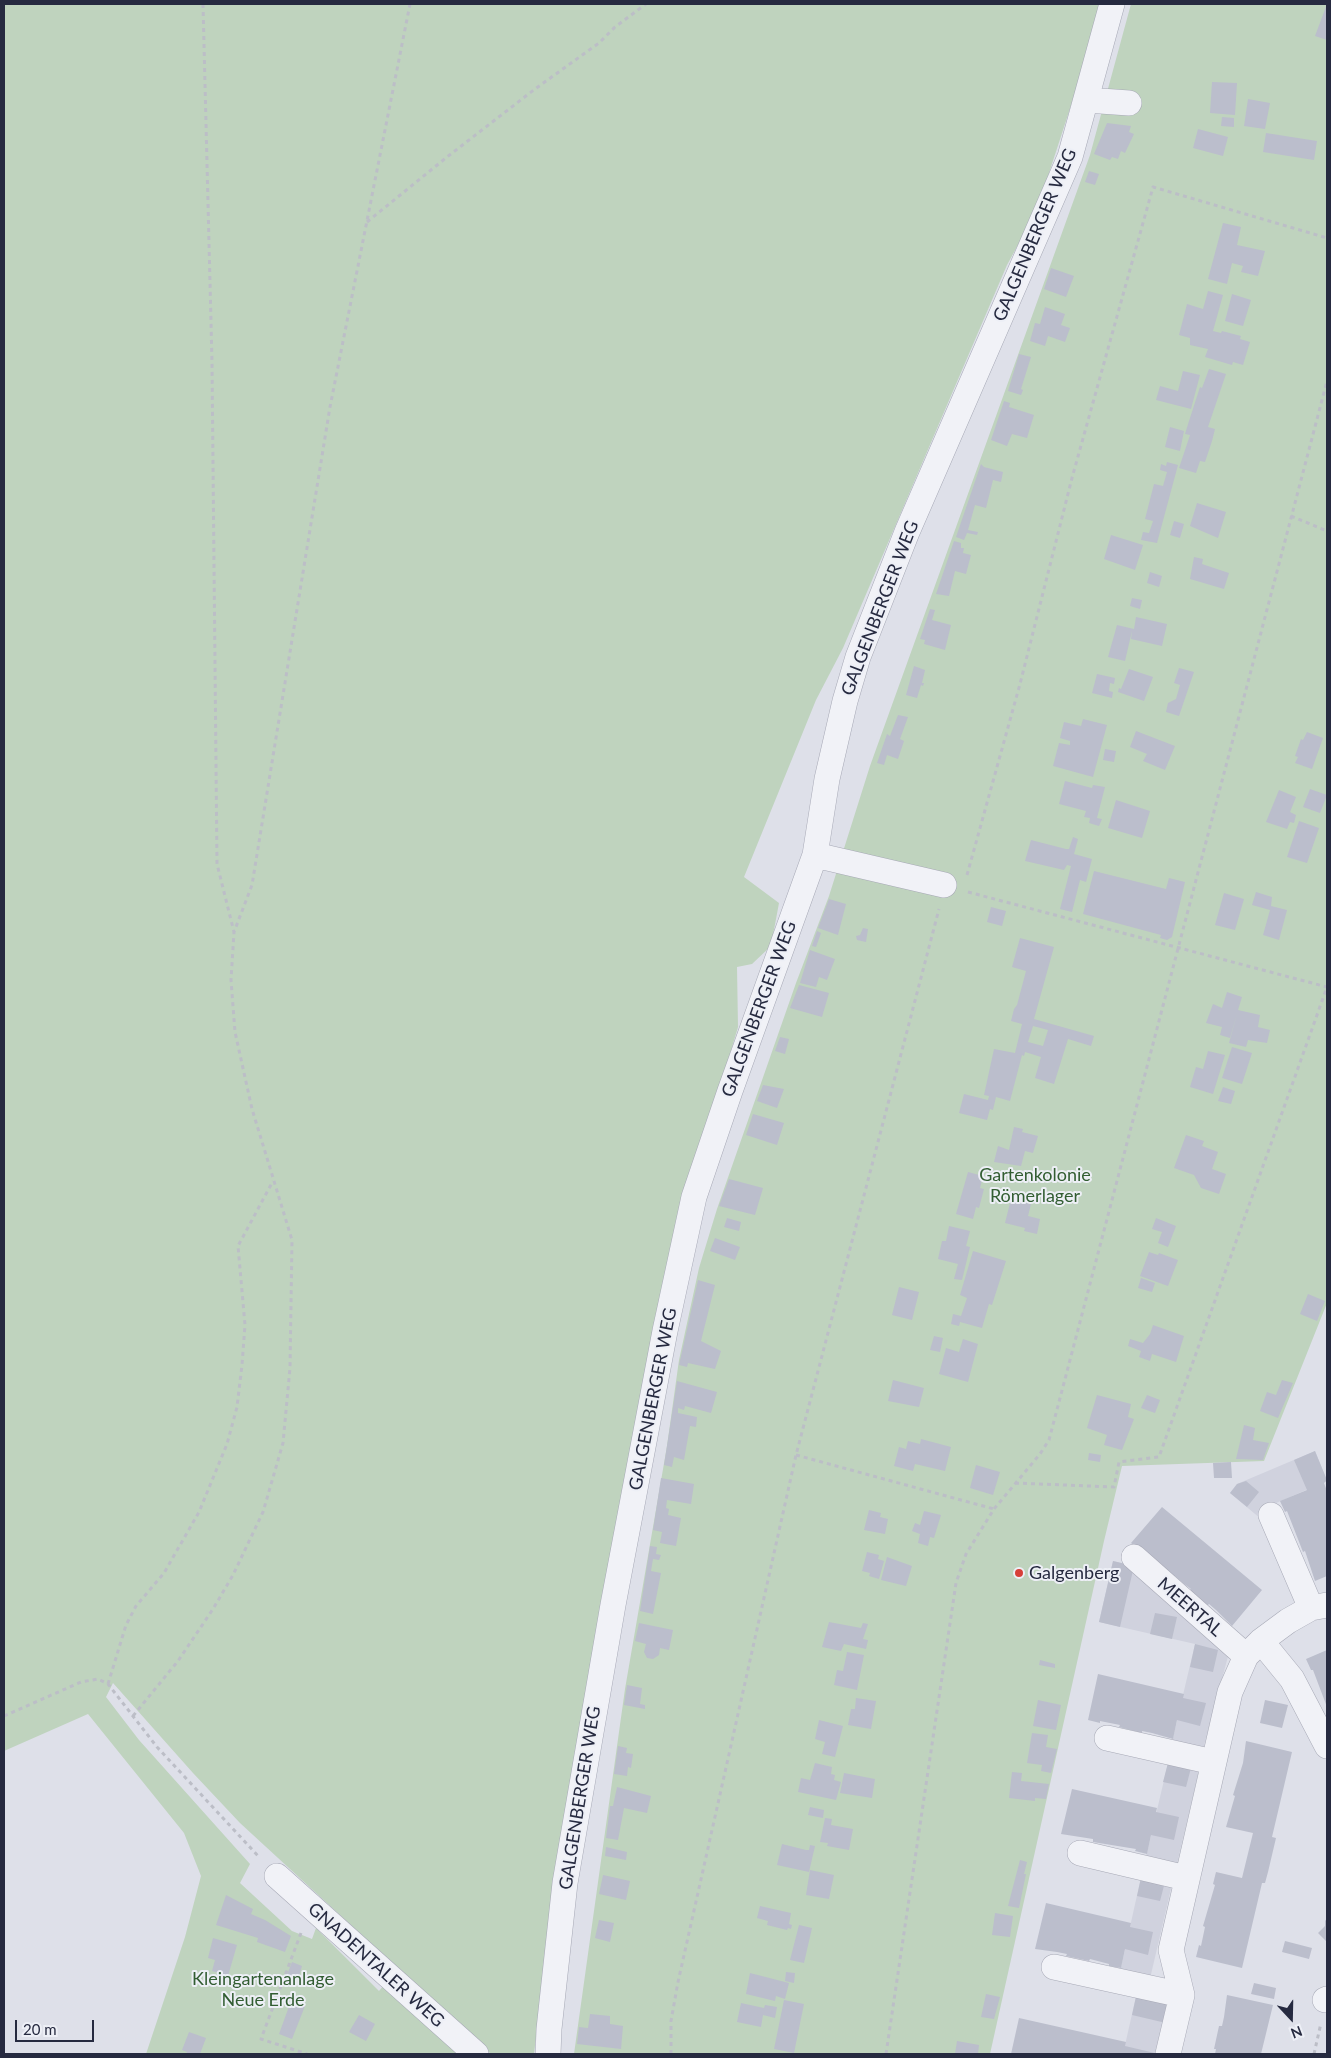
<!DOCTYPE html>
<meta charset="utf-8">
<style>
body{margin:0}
#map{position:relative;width:1331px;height:2058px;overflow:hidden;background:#dee0e9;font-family:Lato,sans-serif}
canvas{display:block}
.frame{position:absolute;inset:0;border:5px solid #262a40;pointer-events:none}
.north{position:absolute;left:1266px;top:1993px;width:50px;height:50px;-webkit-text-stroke:4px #edeff6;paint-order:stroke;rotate:159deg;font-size:14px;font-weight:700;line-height:20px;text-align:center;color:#262a40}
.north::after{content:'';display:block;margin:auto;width:18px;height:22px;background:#262a40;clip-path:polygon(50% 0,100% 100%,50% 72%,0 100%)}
.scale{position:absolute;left:15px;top:2020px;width:79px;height:22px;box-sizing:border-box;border:2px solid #262a40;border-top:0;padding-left:6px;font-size:15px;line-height:18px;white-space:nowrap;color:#262a40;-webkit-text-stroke:4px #edeff6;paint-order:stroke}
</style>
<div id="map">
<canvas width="1331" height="2058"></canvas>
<div class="frame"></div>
<div class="north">N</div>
<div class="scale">20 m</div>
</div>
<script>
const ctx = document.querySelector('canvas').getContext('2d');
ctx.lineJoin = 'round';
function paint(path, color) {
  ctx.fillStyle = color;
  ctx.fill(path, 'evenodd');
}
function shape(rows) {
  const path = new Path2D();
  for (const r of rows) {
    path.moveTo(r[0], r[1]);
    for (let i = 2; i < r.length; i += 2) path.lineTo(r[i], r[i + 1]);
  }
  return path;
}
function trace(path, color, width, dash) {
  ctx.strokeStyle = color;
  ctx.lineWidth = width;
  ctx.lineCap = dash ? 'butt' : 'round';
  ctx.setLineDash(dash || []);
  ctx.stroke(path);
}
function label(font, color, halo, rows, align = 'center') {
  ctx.font = font + ' Lato,sans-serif';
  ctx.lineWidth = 4;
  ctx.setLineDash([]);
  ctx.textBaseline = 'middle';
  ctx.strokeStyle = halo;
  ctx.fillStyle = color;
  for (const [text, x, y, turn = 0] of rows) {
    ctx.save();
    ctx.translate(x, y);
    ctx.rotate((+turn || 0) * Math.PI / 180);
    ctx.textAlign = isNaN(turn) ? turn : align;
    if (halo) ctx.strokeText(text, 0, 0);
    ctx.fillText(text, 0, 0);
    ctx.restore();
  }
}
paint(shape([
 [1315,1451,1327,1481,1276,1503,1267,1524,1230,1493,1237,1484],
 [1113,1561,1134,1566,1230,1649,1202,1753,1171,1746,1195,1644,1099,1622],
 [1169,1759,1200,1766,1176,1868,1145,1861],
 [1142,1873,1173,1880,1149,1983,1119,1976],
 [1137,1992,1171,2000,1158,2054,1123,2054]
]), '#d0d2de');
paint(shape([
 [4,4,1104,4,1037,210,1007,265,843,648,816,700,744,877,779,903,771,946,752,964,737,967,738,1027,671,1253,561,1834,534,2054,491,2054,240,1823,193,1773,113,1683,106,1697,139,1740,250,1864,240,1883,292,1931,312,1939,316,1928,379,1991,384,1985,462,2054,146,2054,185,1937,201,1876,184,1833,88,1714,4,1751],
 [1131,4,1327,4,1327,1303,1264,1461,1122,1466,1104,1541,990,2054,574,2054,625,1689,667,1446,679,1360,699,1268,717,1209,796,983,829,896,870,766,1090,155]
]), '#bfd3be');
paint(shape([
 [1327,4,1327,40,1315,36],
 [1212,82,1237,83,1235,115,1210,113],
 [1248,99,1270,103,1265,129,1244,126],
 [1222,117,1234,118,1234,127,1221,126],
 [1107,123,1131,126,1129,132,1134,134,1125,153,1121,151,1118,159,1112,157,1110,160,1094,154],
 [1198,129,1228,137,1223,156,1193,148],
 [1266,133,1317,141,1314,160,1263,152],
 [1089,171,1099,174,1095,185,1085,182],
 [1223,223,1241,227,1237,245,1265,251,1258,276,1241,272,1243,266,1232,263,1227,284,1208,279],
 [1051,268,1074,276,1066,297,1044,289],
 [1208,291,1223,295,1213,331,1221,333,1222,331,1241,336,1240,339,1250,342,1243,365,1233,362,1232,365,1205,357,1208,349,1190,345,1190,338,1179,335,1187,304,1203,309],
 [1232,294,1251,300,1243,326,1225,321],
 [1045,307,1065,314,1061,325,1070,328,1065,342,1048,336,1045,346,1030,341,1035,323,1040,324],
 [1019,354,1031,357,1021,389,1023,390,1021,395,1008,391],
 [1209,369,1226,374,1208,427,1215,429,1212,441,1205,462,1200,461,1196,473,1179,468,1190,435,1185,434,1189,421,1200,387,1202,388],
 [1183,371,1200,375,1191,409,1156,400,1160,386,1178,391],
 [1004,401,1010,403,1009,407,1034,415,1027,438,1012,434,1007,446,991,440],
 [1170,427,1184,431,1180,451,1165,447],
 [1167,462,1178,465,1157,543,1141,540,1143,532,1149,533,1153,521,1145,519,1154,484,1163,486,1167,472,1160,470,1161,464,1166,466],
 [981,464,984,467,1003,472,1001,482,993,480,986,508,975,505,968,530,978,532,977,535,967,533,964,540,956,537],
 [1197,503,1226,512,1218,538,1190,526],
 [1174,521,1184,524,1180,538,1170,535],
 [1111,535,1143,545,1135,570,1104,559],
 [954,541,961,543,961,548,964,548,963,553,971,555,966,574,955,571,949,596,936,594],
 [1194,557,1203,559,1202,564,1229,573,1224,589,1190,579],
 [1150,572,1162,576,1159,587,1147,583],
 [1132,598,1142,600,1140,609,1130,606],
 [930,609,935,610,932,620,951,625,945,650,924,644,925,640,920,639],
 [1136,617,1167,624,1162,646,1131,639,1132,631,1125,661,1108,657,1117,625,1134,629],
 [914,666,925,670,922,683,924,683,923,686,921,685,917,698,906,695],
 [1179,668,1194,672,1179,716,1166,712,1168,703,1176,699,1180,685,1174,683],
 [1129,669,1153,677,1144,701,1118,692,1119,688,1121,689],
 [1097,674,1115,678,1114,684,1110,683,1109,691,1113,692,1112,698,1092,693],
 [898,715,908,717,900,739,904,741,898,759,887,755,884,765,877,763,887,734,890,736],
 [1083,719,1107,725,1093,777,1053,766,1059,743,1070,745,1070,741,1060,738,1064,722,1081,726],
 [1136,731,1175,746,1165,770,1143,761,1147,754,1130,747],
 [1307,732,1323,738,1312,769,1295,763,1298,757,1295,756,1301,739,1303,740],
 [1105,749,1116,751,1114,762,1103,760],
 [1065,781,1092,788,1093,785,1105,787,1097,818,1102,819,1099,826,1089,823,1090,818,1084,817,1086,811,1059,804],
 [1310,789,1327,795,1320,813,1303,807],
 [1279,790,1296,797,1290,812,1296,815,1294,823,1290,822,1287,829,1266,822],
 [1116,800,1150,811,1142,838,1108,828],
 [1299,821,1319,828,1307,863,1287,857],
 [1073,837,1078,839,1074,854,1092,859,1086,882,1080,880,1072,912,1060,909,1071,866,1067,865,1064,870,1025,861,1031,840,1066,849,1069,849],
 [1094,871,1166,889,1169,878,1185,882,1172,937,1167,940,1160,938,1161,935,1083,914],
 [1256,892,1272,897,1271,906,1287,910,1279,940,1263,935,1270,910,1252,905],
 [1224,893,1244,899,1235,930,1215,925],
 [829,899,846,904,838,935,818,928],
 [991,907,1006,911,1002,926,987,922],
 [863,928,868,929,866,942,857,940,856,936,860,935],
 [817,931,821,933,816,947,812,946],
 [1020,938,1054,947,1034,1019,1094,1036,1091,1046,1068,1039,1054,1084,1035,1078,1041,1057,1025,1052,1024,1056,1022,1055,1010,1101,996,1097,993,1110,990,1109,987,1120,959,1113,964,1094,988,1100,989,1096,984,1095,994,1049,1015,1053,1022,1024,1011,1021,1014,1009,1017,1005,1026,971,1012,967],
 [1033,1026,1048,1030,1043,1046,1028,1042],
 [810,950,835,959,827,980,819,977,816,987,800,983],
 [799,985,829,993,822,1017,790,1008],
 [1227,992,1242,997,1238,1010,1260,1015,1258,1027,1270,1030,1267,1043,1248,1040,1246,1047,1229,1043,1237,1014,1230,1038,1220,1035,1222,1027,1206,1023,1213,1004,1222,1008],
 [780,1037,789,1039,785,1054,775,1051],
 [1232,1047,1252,1053,1242,1084,1222,1078],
 [1208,1051,1225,1055,1213,1094,1190,1087,1196,1067,1203,1069],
 [763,1085,784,1089,777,1108,757,1101],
 [1223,1087,1235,1091,1231,1104,1218,1101],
 [753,1114,784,1123,777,1145,746,1135],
 [1014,1127,1023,1129,1022,1132,1038,1136,1033,1153,1025,1151,1021,1166,994,1162,998,1146,1009,1150],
 [1186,1135,1204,1141,1202,1146,1218,1152,1212,1169,1226,1174,1219,1194,1201,1188,1194,1175,1174,1168],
 [968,1172,983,1176,980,1188,984,1189,979,1208,976,1207,973,1219,956,1214],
 [729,1179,763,1188,755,1215,719,1206],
 [1011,1199,1031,1204,1028,1216,1040,1219,1037,1234,1024,1231,1025,1228,1005,1223],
 [727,1218,741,1222,739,1231,724,1227],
 [1156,1218,1176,1226,1168,1247,1158,1243,1162,1232,1152,1229],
 [949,1226,970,1231,966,1246,970,1247,962,1280,954,1279,958,1264,938,1259,942,1241,946,1241],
 [715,1238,740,1247,735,1260,710,1251],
 [973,1251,1006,1261,992,1305,989,1304,982,1328,960,1322,959,1326,951,1324,953,1314,961,1316,967,1298,960,1295],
 [1149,1252,1158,1255,1159,1253,1178,1260,1168,1286,1140,1276],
 [1141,1278,1155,1283,1152,1292,1138,1288],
 [698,1280,715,1285,701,1341,721,1351,715,1369,688,1363,687,1367,679,1365],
 [899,1287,919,1292,912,1320,892,1315],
 [1308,1294,1325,1301,1317,1321,1300,1314],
 [1153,1325,1184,1336,1176,1362,1152,1354,1150,1361,1139,1357,1141,1351,1128,1346,1130,1339,1143,1343,1150,1334],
 [934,1336,943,1338,940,1352,930,1350],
 [963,1339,978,1344,968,1382,939,1374,946,1348,959,1352],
 [893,1380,924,1388,919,1407,888,1401],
 [1282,1380,1293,1383,1278,1418,1260,1411,1267,1392,1276,1395],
 [677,1381,717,1392,711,1413,685,1406,684,1410,678,1408,678,1413,697,1417,696,1427,690,1426,684,1460,674,1457,672,1467,664,1465],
 [1097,1395,1131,1404,1128,1417,1134,1419,1122,1450,1104,1445,1107,1435,1087,1428],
 [1147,1395,1160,1400,1155,1413,1141,1408],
 [1244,1425,1255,1428,1253,1440,1269,1443,1263,1460,1236,1459],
 [921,1439,951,1447,945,1471,915,1464,913,1471,894,1466,899,1447,906,1449,908,1441,920,1444],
 [1315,1451,1327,1480,1324,1483,1327,1491,1327,1576,1315,1581,1305,1551,1303,1552,1287,1511,1285,1512,1280,1501,1307,1490,1294,1460],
 [1089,1453,1101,1455,1100,1462,1088,1460],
 [1231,1462,1232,1478,1214,1478,1213,1463],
 [976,1465,1000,1472,993,1495,970,1488],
 [661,1478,694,1484,691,1504,667,1500,666,1508,669,1509,668,1515,681,1518,676,1546,660,1543,662,1532,653,1530],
 [1246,1481,1259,1492,1247,1507,1230,1493,1237,1484],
 [1162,1507,1262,1590,1232,1626,1216,1610,1209,1604,1207,1606,1189,1591,1191,1589,1183,1583,1175,1576,1174,1578,1131,1543],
 [869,1510,881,1513,880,1517,888,1519,885,1534,864,1530],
 [924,1511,941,1515,934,1538,930,1537,928,1546,918,1543,920,1534,912,1531,915,1523,920,1525],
 [650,1546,657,1547,656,1554,661,1555,659,1560,653,1559,651,1571,661,1573,653,1614,640,1611],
 [867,1552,879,1555,878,1559,884,1561,879,1579,869,1576,870,1573,862,1571],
 [887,1557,912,1566,906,1586,881,1580],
 [1113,1561,1134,1566,1120,1627,1099,1622],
 [1155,1613,1177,1617,1172,1639,1150,1634],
 [829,1622,861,1628,863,1623,868,1624,863,1639,868,1640,866,1649,844,1644,841,1651,822,1647],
 [639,1623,673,1630,669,1650,660,1648,659,1655,653,1659,647,1658,644,1652,646,1644,635,1641],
 [1195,1644,1218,1650,1213,1672,1190,1667],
 [1327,1650,1327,1707,1313,1670,1311,1670,1306,1659],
 [847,1652,864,1655,857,1690,834,1685,837,1670,843,1671],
 [1040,1660,1055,1664,1055,1668,1039,1665],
 [1098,1674,1184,1694,1183,1698,1206,1703,1200,1726,1177,1720,1173,1739,1152,1733,1142,1731,1142,1733,1119,1727,1120,1725,1100,1721,1100,1723,1088,1720],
 [627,1685,642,1688,640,1704,645,1705,645,1709,624,1705],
 [856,1698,876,1701,871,1729,848,1725,851,1709,855,1709],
 [1038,1700,1061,1705,1056,1730,1033,1726],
 [1265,1700,1288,1705,1282,1728,1260,1723],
 [819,1720,843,1726,835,1757,822,1754,825,1742,815,1739],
 [1032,1733,1048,1735,1046,1747,1057,1749,1051,1773,1041,1771,1042,1765,1027,1763],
 [1246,1741,1292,1752,1272,1837,1276,1838,1268,1872,1265,1883,1262,1883,1242,1968,1196,1957,1199,1945,1201,1946,1205,1927,1203,1926,1215,1885,1213,1884,1216,1872,1242,1878,1253,1833,1226,1827,1235,1796,1233,1795,1243,1763],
 [618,1746,627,1748,626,1753,633,1754,631,1768,628,1767,627,1776,614,1774],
 [1169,1759,1192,1764,1186,1787,1163,1782],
 [815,1763,832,1767,831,1774,835,1775,834,1780,841,1782,836,1800,798,1792,801,1778,810,1780],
 [1012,1772,1022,1773,1021,1781,1049,1784,1046,1799,1035,1798,1035,1801,1009,1798],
 [844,1773,875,1779,872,1798,840,1793],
 [617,1787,651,1796,647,1813,624,1808,618,1840,606,1838,610,1806,613,1806],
 [1072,1789,1157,1808,1156,1812,1179,1817,1174,1840,1151,1835,1147,1854,1135,1851,1136,1849,1093,1842,1093,1839,1061,1834],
 [810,1807,824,1810,823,1818,808,1815],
 [825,1818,832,1819,831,1825,853,1829,849,1850,827,1846,828,1843,820,1842],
 [782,1844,806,1850,809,1850,810,1845,815,1846,809,1872,777,1865],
 [606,1847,627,1852,626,1860,605,1856],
 [1020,1860,1027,1862,1024,1874,1026,1874,1019,1908,1008,1906],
 [810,1870,834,1875,829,1899,806,1895],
 [1142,1873,1166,1878,1160,1901,1137,1896],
 [603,1875,630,1881,626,1900,599,1894],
 [226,1895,253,1909,251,1914,265,1920,291,1936,285,1952,257,1942,258,1938,216,1925],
 [1046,1903,1131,1923,1130,1927,1153,1932,1148,1955,1125,1949,1121,1968,1109,1966,1109,1964,1090,1959,1089,1961,1066,1956,1067,1954,1057,1952,1035,1949],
 [760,1906,791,1913,789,1924,792,1925,791,1929,788,1928,787,1930,767,1925,768,1921,757,1918],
 [995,1913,1013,1916,1010,1937,992,1935],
 [1327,1918,1327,1942,1318,1933,1325,1926,1325,1921],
 [599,1920,614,1923,610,1942,595,1938],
 [799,1925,812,1928,804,1963,790,1960],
 [213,1938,237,1945,228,1976,212,1971,215,1960,208,1958],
 [1285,1941,1312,1948,1309,1959,1282,1952],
 [292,1962,302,1966,298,1979,287,1975],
 [786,1972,795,1973,794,1983,785,1981],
 [750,1973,789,1983,785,1999,776,1996,775,2001,746,1994],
 [1254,1983,1276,1988,1274,1999,1251,1994],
 [1137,1992,1171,2000,1166,2023,1132,2015],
 [986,1994,1000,1997,994,2019,981,2017],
 [1227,1995,1273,2005,1261,2054,1215,2054,1216,2049,1214,2049,1219,2026,1222,2026,1224,2017],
 [784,2000,804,2004,794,2053,774,2049],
 [291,2001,305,2006,292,2039,279,2034],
 [741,2003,764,2008,765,2005,777,2007,775,2018,763,2015,761,2027,737,2022],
 [590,2014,610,2016,610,2024,623,2026,621,2049,577,2044,579,2027,588,2028],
 [359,2015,375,2024,366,2041,349,2032],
 [1019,2018,1126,2042,1125,2046,1159,2054,1011,2054],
 [189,2032,206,2038,200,2054,186,2054,187,2052,182,2050],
 [957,2041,979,2045,978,2054,955,2054]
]), '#bbbecc');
const minor = shape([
 [1086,100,1129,103],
 [815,855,944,885],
 [1271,1515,1311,1608],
 [1134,1557,1246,1656],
 [1261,1641,1292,1679,1327,1746],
 [1107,1738,1213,1762],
 [1080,1853,1186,1878],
 [277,1876,476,2054],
 [1054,1967,1182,1995],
 [1325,2000,1327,1999],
 [548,2054,549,2029,565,1883,613,1605,665,1331,694,1197,730,1091,815,855,827,779,845,701,858,657,907,532,1070,157,1112,4],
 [1168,2054,1182,1995,1171,1950,1230,1692,1246,1656,1261,1641,1288,1621,1311,1608,1327,1605]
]);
trace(minor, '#a7a9b6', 26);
trace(shape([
 [203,4,212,362,217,864,234,932],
 [367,222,447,157,535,89,599,43,615,27,646,4],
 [1291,516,1327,531],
 [967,875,1020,684,1072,478,1153,187,1327,238],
 [968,892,1327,987,1327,985],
 [796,1455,994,1509],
 [1015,1483,1114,1487,1119,1462,1159,1457,1327,987],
 [108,1684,126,1625,136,1606,164,1573,199,1512,227,1444,237,1407,242,1365,245,1325,238,1246,273,1181],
 [4,1716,81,1682,98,1679,108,1684,157,1747,260,1858],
 [133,1716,178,1661,213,1609,233,1575,263,1512,283,1443,290,1368,292,1240,252,1109,235,1032,231,980,234,932,252,885,330,407,410,4],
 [301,1933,261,2039,307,2054],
 [671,2054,671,2021,678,1982,796,1455,939,909],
 [886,2054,956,1583,966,1554,994,1509,1040,1454,1049,1440,1327,381],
 [1314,2054,1321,2023]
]), '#bcbec7', 3, [4, 4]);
trace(minor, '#f1f2f7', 25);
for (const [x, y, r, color] of [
 [1019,1573,5,"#d73f39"]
]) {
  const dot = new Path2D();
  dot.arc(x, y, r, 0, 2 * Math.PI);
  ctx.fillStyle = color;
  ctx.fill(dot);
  trace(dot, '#edeff6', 2);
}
label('18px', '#262a40', '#edeff6', [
 ["GALGENBERGER WEG",1035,235,-67],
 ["GALGENBERGER WEG",880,608,-69],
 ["GALGENBERGER WEG",759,1009,-70],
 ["GALGENBERGER WEG",653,1399,-79],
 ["MEERTAL",1190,1607,41],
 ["GALGENBERGER WEG",580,1798,-81],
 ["GNADENTALER WEG",376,1965,42]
]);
label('18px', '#325d32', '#edeff6', [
 ["Gartenkolonie",1035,1175],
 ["Römerlager",1035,1196],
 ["Kleingartenanlage",263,1979],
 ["Neue Erde",263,2000]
]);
label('18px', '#262a40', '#edeff6', [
 ["Galgenberg",1029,1573]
], 'left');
</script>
